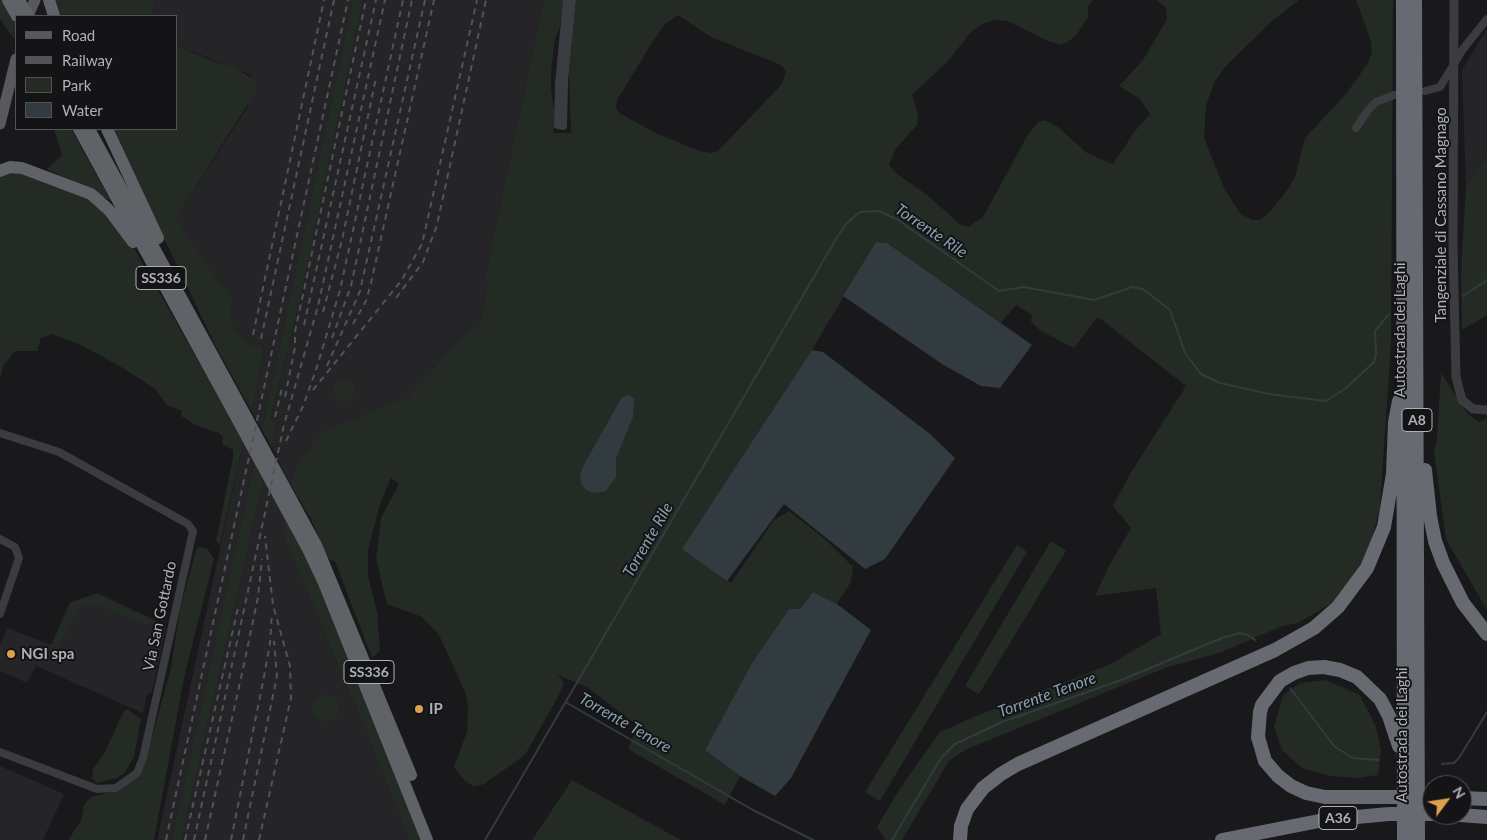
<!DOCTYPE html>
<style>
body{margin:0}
#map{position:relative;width:1487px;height:840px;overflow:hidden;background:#19191b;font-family:Lato,sans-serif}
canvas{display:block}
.legend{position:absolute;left:15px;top:15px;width:162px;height:115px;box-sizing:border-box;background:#141416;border:1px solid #515357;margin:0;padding:6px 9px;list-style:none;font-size:15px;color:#adb2b9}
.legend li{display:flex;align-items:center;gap:10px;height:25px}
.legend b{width:25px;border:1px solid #515357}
.north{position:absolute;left:1422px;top:775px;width:50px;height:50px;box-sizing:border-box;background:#141416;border:1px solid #515357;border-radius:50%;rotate:59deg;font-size:14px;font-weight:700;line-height:20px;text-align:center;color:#adb2b9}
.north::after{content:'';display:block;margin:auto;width:18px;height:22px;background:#dfa04d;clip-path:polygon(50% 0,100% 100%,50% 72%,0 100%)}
</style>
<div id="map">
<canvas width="1487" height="840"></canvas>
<ul class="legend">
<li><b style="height:6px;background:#57595e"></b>Road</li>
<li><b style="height:6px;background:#525458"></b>Railway</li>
<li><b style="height:14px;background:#232b24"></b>Park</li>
<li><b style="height:14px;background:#323b40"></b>Water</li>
</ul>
<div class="north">N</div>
</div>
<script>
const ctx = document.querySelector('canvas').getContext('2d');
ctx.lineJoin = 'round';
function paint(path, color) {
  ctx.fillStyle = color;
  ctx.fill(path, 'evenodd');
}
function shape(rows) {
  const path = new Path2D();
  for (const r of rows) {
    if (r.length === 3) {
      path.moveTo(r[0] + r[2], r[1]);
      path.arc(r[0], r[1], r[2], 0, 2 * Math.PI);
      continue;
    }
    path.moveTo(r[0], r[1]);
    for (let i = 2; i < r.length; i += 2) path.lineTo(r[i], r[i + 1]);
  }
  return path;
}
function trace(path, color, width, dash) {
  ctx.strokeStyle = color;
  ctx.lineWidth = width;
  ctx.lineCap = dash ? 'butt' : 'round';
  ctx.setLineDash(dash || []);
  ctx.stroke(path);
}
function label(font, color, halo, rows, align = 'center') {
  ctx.font = font + ' Lato,sans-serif';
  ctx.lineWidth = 4;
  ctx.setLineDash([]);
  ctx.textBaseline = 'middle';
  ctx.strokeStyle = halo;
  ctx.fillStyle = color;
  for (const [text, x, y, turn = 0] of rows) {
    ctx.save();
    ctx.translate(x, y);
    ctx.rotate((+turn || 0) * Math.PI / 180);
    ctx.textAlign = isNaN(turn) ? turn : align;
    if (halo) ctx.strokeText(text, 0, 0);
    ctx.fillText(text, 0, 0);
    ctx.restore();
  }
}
paint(shape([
 [155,0,353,0,262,430,251,410,254,402,264,346,251,345,237,331,230,316,233,299,203,259,176,218,248,106,251,75,176,45,176,16,151,16],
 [363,0,544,0,485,276,487,286,481,322,462,337,407,397,321,432,296,465,290,484,272,448,276,422,270,421,302,292],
 [1487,29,1487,157,1466,185,1462,70],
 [243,443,255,461,230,578,172,840,157,840],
 [264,477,285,515,283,535,361,719,409,840,181,840],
 [98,593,166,626,152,692,147,695,143,713,36,666,27,683,0,671,0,645,7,628,51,645,70,602],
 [0,766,64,794,43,840,0,840]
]), '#252528');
paint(shape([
 [0,0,2,0,16,25,14,39,0,19],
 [53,0,155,0,151,16,59,16],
 [353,0,363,0,302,292,270,420,276,421,272,448,262,430],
 [544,0,564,0,559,31,555,38,551,71,551,90,554,109,554,129,552,130,555,133,571,133,569,75,576,0,1093,0,1088,6,1088,18,1079,31,1071,40,1061,45,1048,41,1007,21,994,20,982,24,970,33,948,61,912,95,918,115,917,125,895,150,889,165,896,173,927,195,960,224,968,227,983,217,1026,138,1038,122,1045,120,1058,127,1087,153,1113,164,1135,131,1150,114,1140,99,1119,86,1143,60,1167,19,1166,8,1157,0,1299,0,1273,20,1225,67,1215,81,1206,105,1204,138,1225,190,1241,214,1252,220,1260,220,1270,212,1288,189,1295,177,1305,138,1346,94,1368,63,1372,52,1371,41,1356,0,1393,0,1391,343,1380,508,1366,561,1339,599,1298,623,1282,626,1222,652,1165,668,965,750,949,761,902,840,886,840,877,827,899,790,940,732,981,714,1109,665,1161,634,1156,588,1095,596,1110,564,1131,528,1113,506,1130,474,1186,386,1102,320,1097,318,1074,348,1041,331,1031,322,1032,315,1016,305,1001,323,887,243,876,242,812,350,683,549,731,583,774,520,789,511,825,539,853,567,851,582,837,604,813,592,800,609,789,609,752,663,705,750,740,776,725,805,628,749,638,726,587,687,558,675,564,683,558,697,525,755,484,784,474,787,464,780,454,767,467,732,468,706,466,694,439,635,422,617,387,604,376,559,381,518,399,484,391,478,380,504,368,550,368,576,377,612,380,651,372,658,335,561,328,559,311,519,290,484,296,465,321,432,407,397,462,337,481,322,487,286,485,276],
 [678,15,711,37,781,65,786,71,782,84,718,151,711,153,699,151,656,133,619,113,616,108,617,100,650,46,665,24],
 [176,45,215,62,232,66,255,80,256,91,176,218,203,259,233,299,230,316,237,331,251,345,264,346,254,402,251,410,216,347,112,129,176,129],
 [54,129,71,129,111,201,47,169,62,155],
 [1487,157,1487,315,1462,330,1461,274,1466,185],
 [14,170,88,195,130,241,200,364,243,443,220,545,216,541,233,458,233,450,222,444,223,437,219,433,195,425,181,416,182,411,167,405,155,389,123,368,83,346,52,334,41,338,37,351,15,351,3,366,0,380,0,175],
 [1441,373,1467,413,1479,422,1487,418,1487,610,1446,539,1434,452,1437,439],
 [344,390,11],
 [255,461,264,477,181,840,172,840],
 [285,515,308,559,422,840,409,840,361,719,283,535],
 [1051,541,1066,551,979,694,965,686],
 [1017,545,1027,552,880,801,865,792],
 [197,547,207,548,214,559,185,673,154,840,68,840,81,821,84,805,91,797,114,791,146,759,171,668,180,609],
 [98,594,156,621,147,625,100,606,82,606,57,646,51,646,71,602],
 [1326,680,1360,695,1376,727,1381,750,1378,775,1357,778,1330,776,1302,768,1282,750,1274,727,1283,695,1300,683],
 [325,708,13],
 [127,709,141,719,134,757,125,772,117,778,96,783,92,778,93,769,104,754,123,713],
 [572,780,681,840,532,840]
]), '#232b24');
paint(shape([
 [876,242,887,243,1032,345,1000,388,981,386,942,364,843,296],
 [812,350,823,352,930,434,955,458,885,559,865,569,784,504,727,581,682,549],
 [630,395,634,399,633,417,616,458,616,477,606,491,595,493,586,490,582,485,580,477,582,468,622,397],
 [813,592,837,604,871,630,791,778,775,796,740,776,705,750,752,663,789,609,800,609]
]), '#323b40');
trace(shape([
 [1463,296,1487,280],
 [1434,313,1447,309],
 [1290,688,1335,747,1353,758,1379,760],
 [567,703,753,810,813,840],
 [1442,764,1454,763,1459,758,1487,712],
 [485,840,836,239,847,223,860,212,879,211,898,220,999,291,1024,287,1094,300,1132,287,1143,289,1170,310,1185,353,1201,374,1220,383,1269,394,1326,401,1346,388,1374,362,1376,353,1375,331,1389,314],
 [892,840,941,758,955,744,1002,722,1124,679,1222,638,1240,633,1248,635,1255,640]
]), '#323b40', 2);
trace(shape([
 [567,0,559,84,558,125,563,126,564,81,572,0],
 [1425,91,1440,87,1463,49,1487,19],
 [1356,128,1368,110,1376,102,1394,95],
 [0,433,59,452,188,524,193,531,143,758,137,773,116,788,97,789,0,752],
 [0,539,15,547,19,558,0,614]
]), '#3a3c3f', 8);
trace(shape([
 [1454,0,1453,244,1456,377,1462,400,1473,409,1487,410]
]), '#3a3c3f', 9);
trace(shape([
 [28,16,35,0],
 [0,124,16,59]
]), '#57595e', 11);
trace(shape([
 [8,0,17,16],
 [19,0,28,16],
 [49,0,54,16],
 [79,129,308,549,324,583,427,840],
 [89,129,316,545,411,775],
 [107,129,158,238],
 [0,171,10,167,22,168,91,194,109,210,133,242]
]), '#5f6267', 12);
trace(shape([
 [1403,0,1404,840],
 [1415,0,1418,840],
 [1425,470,1430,516,1435,541,1443,563,1463,603,1487,634],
 [1399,746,1389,716,1380,699,1357,677,1340,670,1324,667,1308,668,1294,673,1280,681,1262,705,1260,712,1258,737,1265,761,1278,776,1291,786,1306,793,1325,797,1432,797],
 [1462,798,1487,799],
 [1460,815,1487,817],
 [960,840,961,826,967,809,983,788,1001,774,1018,764,1275,650,1314,628,1338,607,1367,568,1384,527,1393,474,1395,422,1399,401],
 [1222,840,1324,820,1389,814,1432,814]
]), '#676a70', 14);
trace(shape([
 [396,298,423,262,437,225,486,0],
 [323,312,342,240,376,78],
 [353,324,366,301,371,283,434,0],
 [304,325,376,0],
 [253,335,324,0],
 [332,338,351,286,412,0],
 [261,339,334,0],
 [327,366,360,291,425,0],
 [313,390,401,281,422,244,477,0],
 [285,397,295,347,295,332,366,0],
 [275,417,282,388],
 [286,441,303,406,316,370,340,290,403,0],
 [166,840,348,0],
 [185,840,238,608],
 [194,840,284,425,318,306,385,0],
 [205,840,243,669,258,597,262,559],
 [231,840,263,682,270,643,272,613],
 [243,840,277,676,274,641],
 [259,840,291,698,290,666,273,605,265,536]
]), '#525458', 2, [6, 5]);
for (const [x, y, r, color] of [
 [11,654,5,"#dfa04d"],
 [419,709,5,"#dfa04d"]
]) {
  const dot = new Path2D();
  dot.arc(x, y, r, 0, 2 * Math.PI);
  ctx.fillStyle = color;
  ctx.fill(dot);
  trace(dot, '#141416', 2);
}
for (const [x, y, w] of [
 [161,278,50],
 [1417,420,30],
 [369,672,50],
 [1338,818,38]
]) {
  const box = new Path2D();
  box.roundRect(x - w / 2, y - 11.5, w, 23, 4);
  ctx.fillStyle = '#141416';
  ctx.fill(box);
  trace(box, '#adb2b9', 1);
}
label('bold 14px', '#adb2b9', null, [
 ["SS336",161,278],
 ["A8",1417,420],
 ["SS336",369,672],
 ["A36",1338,818]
]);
label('15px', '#adb2b9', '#141416', [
 ["Tangenziale di Cassano Magnago",1441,215,-90],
 ["Autostrada dei Laghi",1400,330,-90],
 ["Via San Gottardo",160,616,-78],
 ["Autostrada dei Laghi",1402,735,-90]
]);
label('bold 15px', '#adb2b9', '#141416', [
 ["NGI spa",21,654],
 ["IP",429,709]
], 'left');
label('italic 16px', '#88a1b0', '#141416', [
 ["Torrente Rile",931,231,34],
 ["Torrente Rile",648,540,-60],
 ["Torrente Tenore",1047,695,-20],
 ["Torrente Tenore",625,723,30]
]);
</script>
